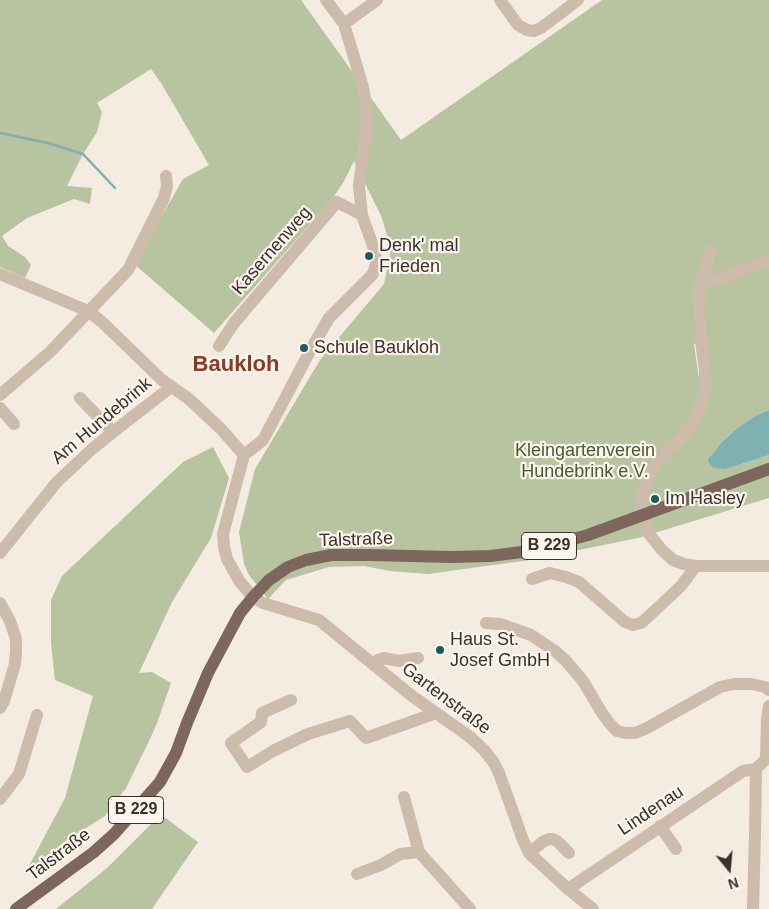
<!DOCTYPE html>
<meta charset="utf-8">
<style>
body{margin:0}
#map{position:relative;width:769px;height:909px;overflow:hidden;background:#f4ebe1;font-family:Helvetica,sans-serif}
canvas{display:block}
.north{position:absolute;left:704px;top:844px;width:50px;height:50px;-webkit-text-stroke:4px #fbf5ee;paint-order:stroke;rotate:163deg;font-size:14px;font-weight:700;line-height:20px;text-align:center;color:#3b302b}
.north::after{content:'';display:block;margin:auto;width:18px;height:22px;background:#3b302b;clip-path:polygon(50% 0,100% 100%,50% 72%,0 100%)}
</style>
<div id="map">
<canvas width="769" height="909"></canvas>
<div class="north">N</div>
</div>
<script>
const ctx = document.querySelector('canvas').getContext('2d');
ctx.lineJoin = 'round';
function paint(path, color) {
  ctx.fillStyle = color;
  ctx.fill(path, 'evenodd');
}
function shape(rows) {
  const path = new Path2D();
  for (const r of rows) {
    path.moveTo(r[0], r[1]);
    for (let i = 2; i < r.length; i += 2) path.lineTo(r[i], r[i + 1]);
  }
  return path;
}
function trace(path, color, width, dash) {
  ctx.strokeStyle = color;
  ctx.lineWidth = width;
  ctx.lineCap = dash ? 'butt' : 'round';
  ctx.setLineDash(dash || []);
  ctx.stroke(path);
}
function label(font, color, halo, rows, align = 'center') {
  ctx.font = font + ' Helvetica,sans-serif';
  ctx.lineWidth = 4.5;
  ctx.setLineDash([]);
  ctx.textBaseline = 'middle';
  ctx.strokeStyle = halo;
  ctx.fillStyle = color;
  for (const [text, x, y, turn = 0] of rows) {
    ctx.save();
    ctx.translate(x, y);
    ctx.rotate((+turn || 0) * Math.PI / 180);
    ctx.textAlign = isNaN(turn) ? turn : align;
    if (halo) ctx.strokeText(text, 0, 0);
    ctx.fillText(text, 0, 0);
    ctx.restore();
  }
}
paint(shape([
 [0,0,301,0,401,140,602,0,769,0,769,410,757,415,737,428,721,443,708,459,726,469,769,455,769,498,638,538,530,560,428,574,390,571,364,566,329,567,286,580,268,599,249,575,244,564,239,532,255,469,320,360,384,284,391,249,382,218,354,161,343,183,333,198,214,333,134,264,183,179,209,165,161,83,151,69,97,103,102,112,97,132,83,154,67,186,92,188,90,204,74,199,27,218,2,236,8,246,25,257,31,265,25,278,0,267],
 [706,343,707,399,704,413,694,344],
 [213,447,229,478,211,538,172,602,139,673,152,672,171,683,157,723,150,739,126,788,105,816,64,842,24,875,65,798,93,696,55,680,51,644,51,600,62,576,183,462],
 [164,817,198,842,152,909,56,909,107,868,156,819]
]), '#b8c4a0');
paint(shape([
 [769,410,769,455,726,469,714,468,709,463,708,459,721,443,737,428,757,415]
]), '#7fb0b2');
trace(shape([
 [0,133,48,143,83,154,115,188]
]), '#7fb0b2', 2.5);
trace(shape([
 [500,0,518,25,527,30,534,31,541,28,578,0],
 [344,24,377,0],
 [711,250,700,286,699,294,701,341,705,371,705,391,695,420,683,436,666,451,652,470,642,495,640,506,640,516,649,534,662,550,673,560,684,564,696,566,769,566],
 [0,274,88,311,102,322,162,380,189,399,221,429,244,455],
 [700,286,769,260],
 [219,346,234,323,337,202,362,215],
 [0,395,50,352,128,270,164,198,167,186,166,176],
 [80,398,113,432],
 [0,408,14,424],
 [244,455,223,534,224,547,227,559,240,582,253,597,263,603,319,620,412,696,470,737,484,750,494,763,499,773,523,840,529,853,568,889,593,909],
 [244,455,263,440,310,351,329,318,373,274,376,264,376,257,373,246,362,215,359,186,367,123,366,106,363,87,344,24,326,0],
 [0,553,56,483,92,449,113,432,171,387],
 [532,579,550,573,566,577,579,582,625,622,633,625,641,623,648,617,681,586,696,566],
 [0,603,10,621,16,639,16,651,15,664,4,701,0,708],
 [486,623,500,624,531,635,555,651,566,661,583,681,602,713,611,725,617,731,626,733,635,733,647,728,720,687,734,684,751,684,765,687,769,690],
 [372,663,383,658,399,661,418,658],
 [291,700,262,713,261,722,231,743,247,767,273,751,308,734,350,721,366,738,436,713],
 [404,797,419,852,470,909],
 [0,799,19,774,37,715],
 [660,826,676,849],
 [529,853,544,841,549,839,553,839,557,841,569,853],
 [357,874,381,865,400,854,419,852],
 [568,889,743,771,756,769],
 [753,909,755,835,756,769,766,759,767,719,769,706]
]), '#cdbbac', 12);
trace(shape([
 [16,909,94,852,114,834,160,782,176,753,187,723,208,673,240,613,253,597,269,580,288,567,306,560,331,555,370,555,452,557,490,556,530,551,588,535,769,469]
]), '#7d675c', 12);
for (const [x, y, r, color] of [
 [369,256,5,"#1f5a5e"],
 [304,348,5,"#1f5a5e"],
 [655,499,5,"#1f5a5e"],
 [440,650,5,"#1f5a5e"]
]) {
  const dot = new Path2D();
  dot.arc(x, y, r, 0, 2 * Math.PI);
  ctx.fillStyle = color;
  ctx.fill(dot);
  trace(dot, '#fbf5ee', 2);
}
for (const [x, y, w] of [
 [549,546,55],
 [136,810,55]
]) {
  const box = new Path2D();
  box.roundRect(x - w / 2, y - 13.5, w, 27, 4);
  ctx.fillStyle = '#fbf5ee';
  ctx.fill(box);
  trace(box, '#3b302b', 1);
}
label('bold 16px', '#3b302b', null, [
 ["B 229",549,546],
 ["B 229",136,810]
]);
label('18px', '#3b302b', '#fbf5ee', [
 ["Denk' mal",379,246],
 ["Frieden",379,267],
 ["Schule Baukloh",314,348],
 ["Im Hasley",665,499],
 ["Haus St.",450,640],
 ["Josef GmbH",450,661]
], 'left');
label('18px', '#3b302b', '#fbf5ee', [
 ["Kasernenweg",272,251,-49],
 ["Am Hundebrink",102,421,-40],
 ["Talstraße",356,540,-2],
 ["Gartenstraße",446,699,37],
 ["Lindenau",651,811,-34],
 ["Talstraße",59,855,-37]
]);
label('18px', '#4a5a2e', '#fbf5ee', [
 ["Kleingartenverein",585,451],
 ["Hundebrink e.V.",585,472]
]);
label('bold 22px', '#8c3b22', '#fbf5ee', [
 ["Baukloh",236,365]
]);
</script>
